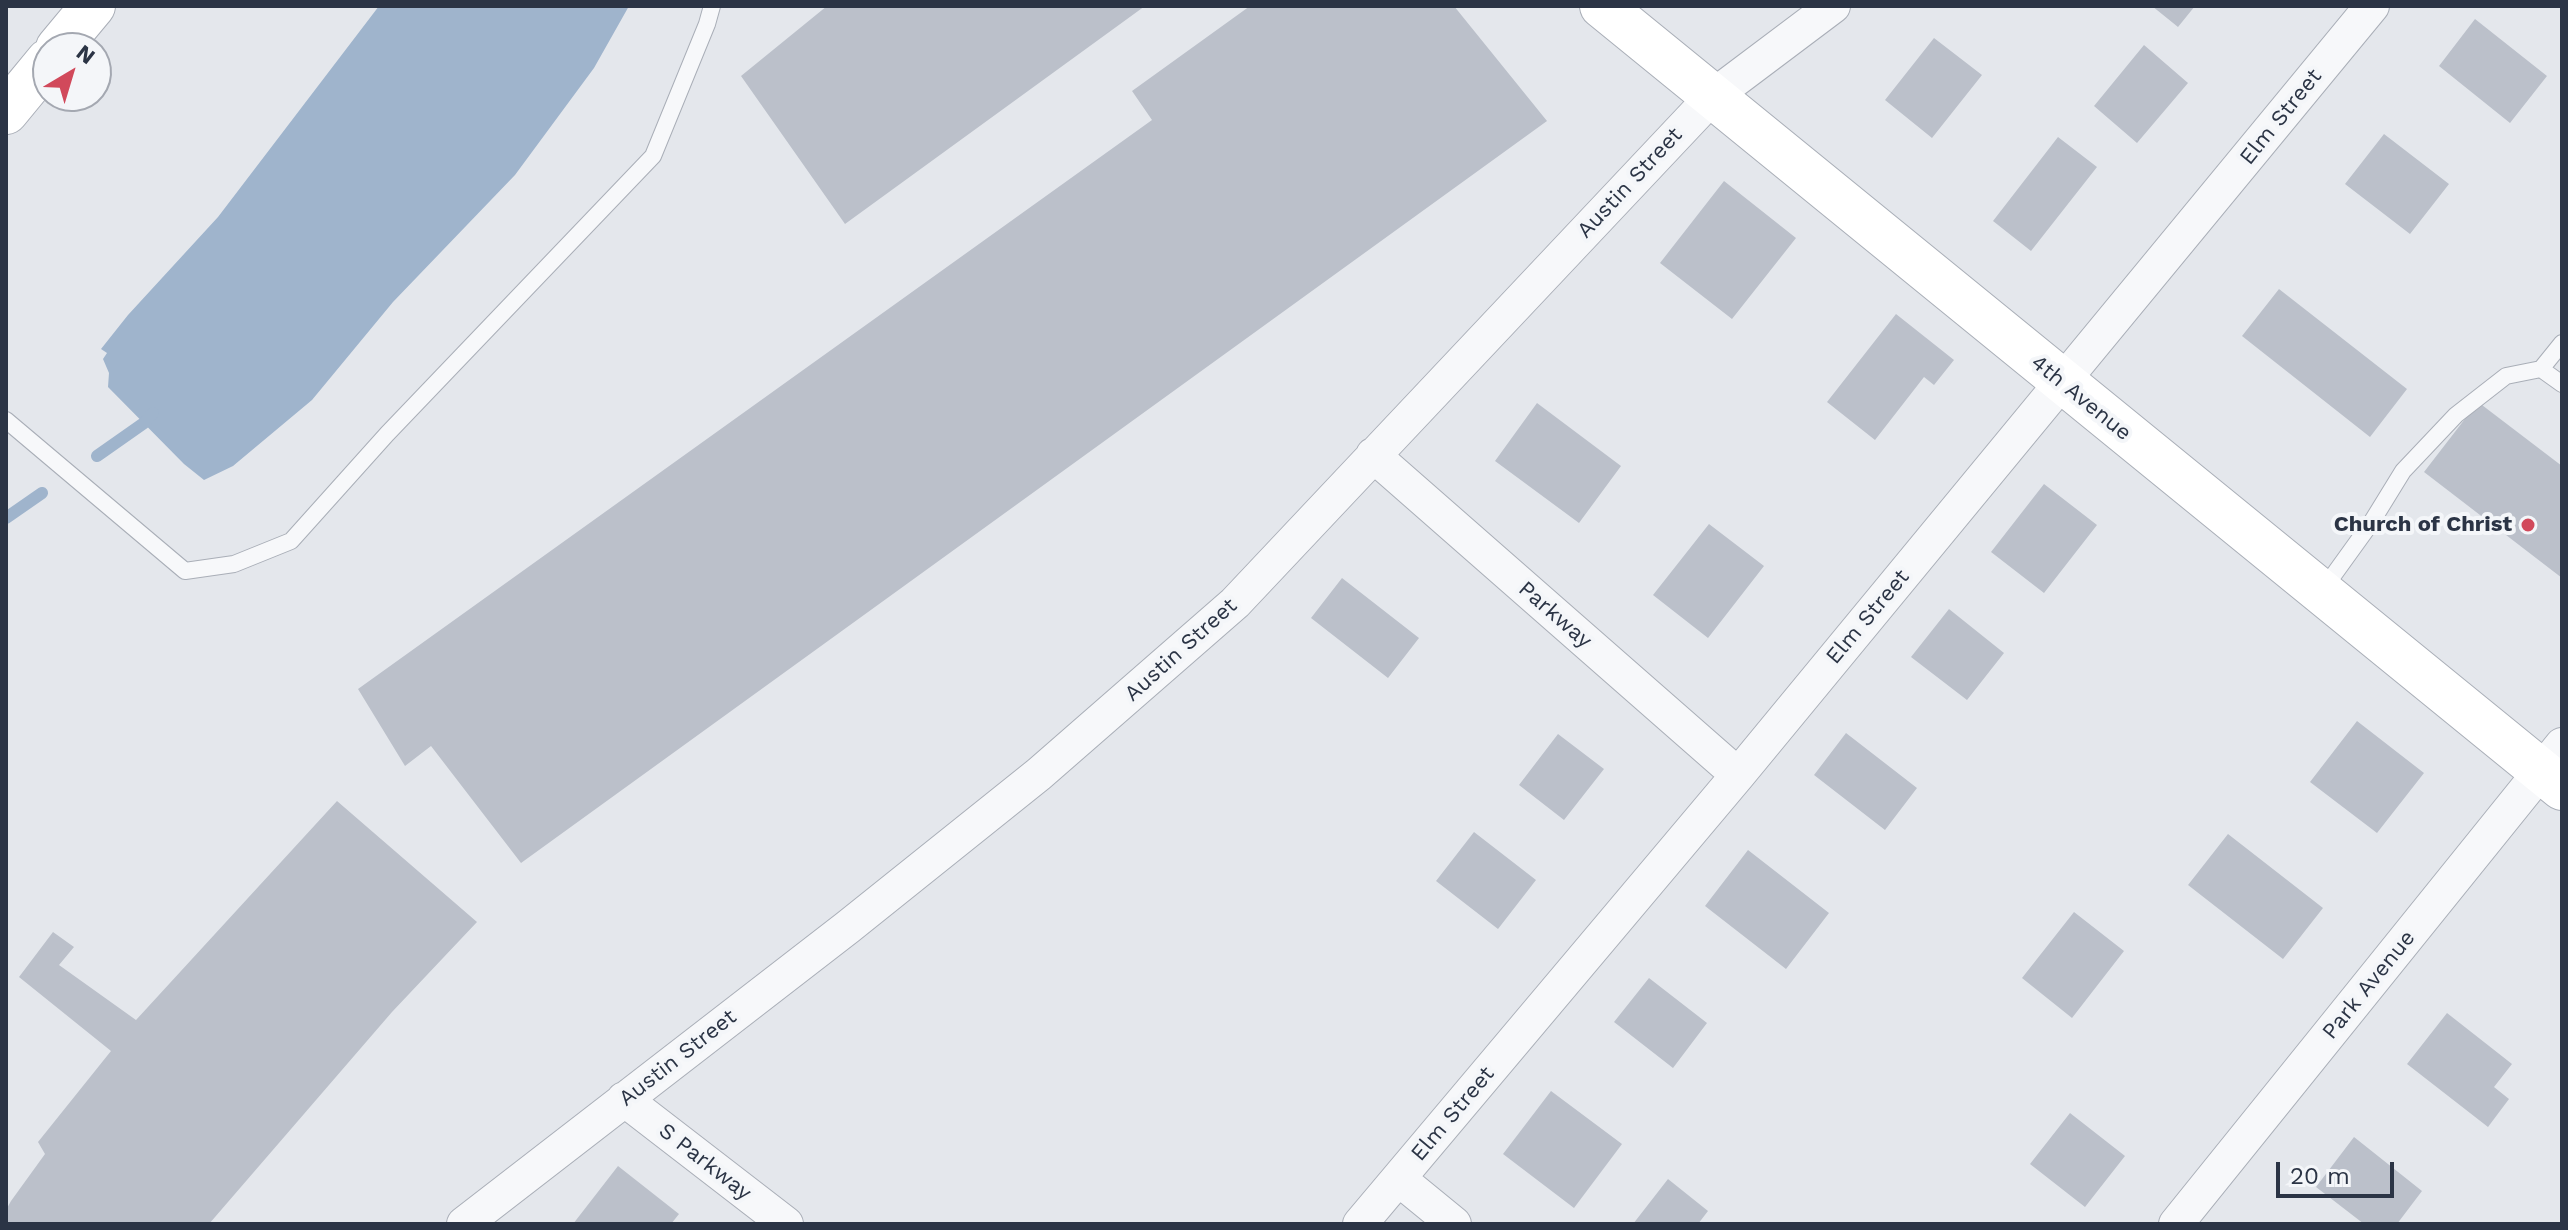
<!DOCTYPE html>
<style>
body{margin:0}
#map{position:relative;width:2568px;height:1230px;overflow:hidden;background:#e4e7ec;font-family:"Work Sans",sans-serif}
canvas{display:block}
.frame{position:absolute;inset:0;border:8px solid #2b3445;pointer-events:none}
.north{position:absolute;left:32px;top:32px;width:80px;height:80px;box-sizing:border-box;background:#f4f6f9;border:2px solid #a4a8b1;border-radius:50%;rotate:38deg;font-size:22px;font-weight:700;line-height:32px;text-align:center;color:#2b3445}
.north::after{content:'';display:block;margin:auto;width:28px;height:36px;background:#d1495b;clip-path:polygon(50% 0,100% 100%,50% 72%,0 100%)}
.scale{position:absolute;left:2276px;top:1162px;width:118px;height:36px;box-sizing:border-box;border:4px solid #2b3445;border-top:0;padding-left:10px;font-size:24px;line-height:28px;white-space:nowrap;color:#2b3445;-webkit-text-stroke:6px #f4f6f9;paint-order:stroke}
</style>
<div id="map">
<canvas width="2568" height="1230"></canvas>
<div class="frame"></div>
<div class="north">N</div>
<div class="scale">20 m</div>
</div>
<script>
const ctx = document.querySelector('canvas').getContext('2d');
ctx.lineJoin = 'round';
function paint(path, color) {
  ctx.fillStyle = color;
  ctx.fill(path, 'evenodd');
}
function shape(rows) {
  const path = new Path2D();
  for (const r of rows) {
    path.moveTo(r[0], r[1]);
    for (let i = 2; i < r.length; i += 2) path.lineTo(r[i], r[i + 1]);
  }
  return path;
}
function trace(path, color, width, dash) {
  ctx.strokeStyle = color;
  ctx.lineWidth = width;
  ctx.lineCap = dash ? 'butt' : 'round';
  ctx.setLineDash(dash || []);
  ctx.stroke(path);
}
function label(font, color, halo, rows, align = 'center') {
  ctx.font = font + ' "Work Sans",sans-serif';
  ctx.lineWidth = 8;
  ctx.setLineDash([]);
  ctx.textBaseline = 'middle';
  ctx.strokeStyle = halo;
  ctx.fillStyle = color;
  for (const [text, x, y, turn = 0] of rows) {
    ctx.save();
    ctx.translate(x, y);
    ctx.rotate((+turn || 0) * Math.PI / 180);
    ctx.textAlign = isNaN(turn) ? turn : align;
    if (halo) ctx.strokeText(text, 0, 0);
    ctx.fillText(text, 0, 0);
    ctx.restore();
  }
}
paint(shape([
 [379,6,629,6,594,68,515,175,393,302,312,400,233,466,204,480,184,464,108,387,109,373,103,359,107,353,101,349,128,315,218,217]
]), '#9fb4cc');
trace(shape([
 [97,456,144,423,153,413],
 [6,518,42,493]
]), '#9fb4cc', 12);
paint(shape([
 [827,6,1145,6,845,224,741,76],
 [1250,6,1454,6,1547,121,521,863,431,746,405,766,358,689,1152,120,1132,91],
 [2152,6,2195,6,2178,27],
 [2475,19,2547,76,2510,123,2439,66],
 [1934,38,1982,75,1932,138,1885,100],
 [2144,45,2188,83,2137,143,2094,106],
 [2384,134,2449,184,2410,234,2345,184],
 [2058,137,2097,167,2031,251,1993,221],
 [1724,181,1796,238,1732,319,1660,263],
 [2279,289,2407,389,2370,437,2242,336],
 [1896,314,1954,360,1934,385,1924,377,1875,440,1827,402],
 [2478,402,2562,466,2562,578,2424,472],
 [1537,403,1621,466,1579,523,1495,461],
 [2044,484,2097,525,2044,593,1991,552],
 [1709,524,1764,566,1708,638,1653,595],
 [1342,578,1419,638,1388,678,1311,618],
 [1949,609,2004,653,1967,700,1911,657],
 [2357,721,2424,773,2377,833,2310,782],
 [1846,733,1917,788,1885,830,1814,775],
 [1558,734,1604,769,1564,820,1519,785],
 [337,801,477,922,392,1012,209,1224,6,1224,6,1210,11,1201,45,1154,38,1142,111,1051,19,977,53,932,74,947,59,965,136,1020],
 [1474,832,1536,880,1498,929,1436,881],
 [2228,834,2323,908,2283,959,2188,885],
 [1748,850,1829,913,1786,969,1705,906],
 [2074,912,2124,951,2072,1018,2022,978],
 [1649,978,1707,1023,1673,1068,1614,1022],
 [2447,1013,2512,1064,2494,1087,2509,1099,2488,1127,2407,1064],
 [1551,1091,1622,1144,1574,1208,1503,1154],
 [2070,1113,2125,1156,2085,1207,2030,1164],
 [2354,1137,2422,1191,2397,1224,2364,1224,2316,1187],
 [618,1166,679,1214,671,1224,573,1224],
 [1668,1179,1708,1211,1698,1224,1633,1224]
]), '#bbc0ca');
const lane = shape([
 [2541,369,2562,384],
 [6,420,185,571,234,564,291,541,387,434,653,156,707,24,712,6],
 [2322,591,2371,523,2403,471,2456,415,2506,376,2541,369,2562,343]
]);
const street = shape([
 [1373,455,1738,775],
 [624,1099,786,1224],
 [1399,1179,1454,1224],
 [464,1224,848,927,1039,774,1235,603,1712,97,1833,6],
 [1360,1224,1738,775,2372,6],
 [2176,1224,2562,745]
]);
const secondary = shape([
 [1602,6,2562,788],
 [58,48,93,6],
 [6,112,48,61]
]);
trace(lane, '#a9aeb7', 18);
trace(street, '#a9aeb7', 36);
trace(secondary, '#a9aeb7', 46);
trace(lane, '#f7f8fa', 16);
trace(street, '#f7f8fa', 34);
trace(secondary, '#fff', 44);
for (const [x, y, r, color] of [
 [2528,525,8,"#d1495b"]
]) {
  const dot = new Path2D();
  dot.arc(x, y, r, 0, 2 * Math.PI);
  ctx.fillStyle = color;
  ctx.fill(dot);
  trace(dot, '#f4f6f9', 3);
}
label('22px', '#2b3445', '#f4f6f9', [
 ["Elm Street",2281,117,-51],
 ["Austin Street",1630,183,-47],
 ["4th Avenue",2081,398,39],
 ["Parkway",1555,615,41],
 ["Elm Street",1868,617,-50],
 ["Austin Street",1181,650,-42],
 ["Park Avenue",2369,985,-51],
 ["Austin Street",678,1058,-38],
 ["Elm Street",1453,1114,-50],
 ["S Parkway",705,1162,38]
]);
label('bold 22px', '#2b3445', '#f4f6f9', [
 ["Church of Christ",2512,525]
], 'right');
</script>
